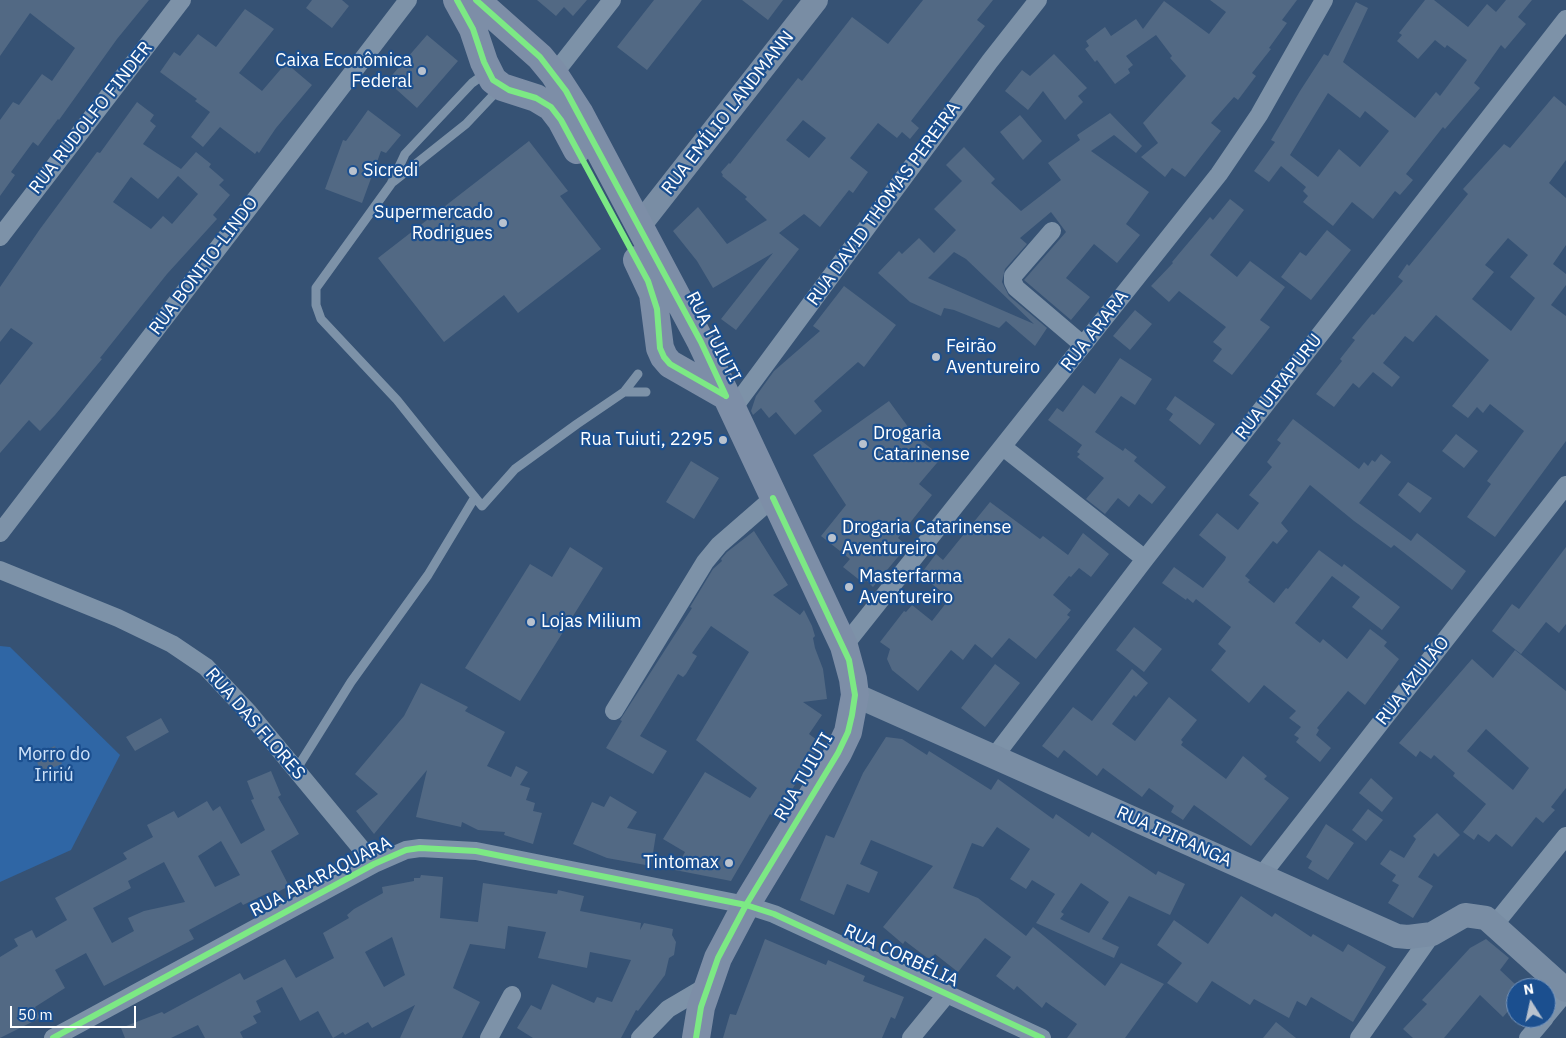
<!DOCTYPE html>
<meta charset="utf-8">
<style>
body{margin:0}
#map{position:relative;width:1566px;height:1038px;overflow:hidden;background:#365274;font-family:"IBM Plex Sans",sans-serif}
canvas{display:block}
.north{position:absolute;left:1506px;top:978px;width:50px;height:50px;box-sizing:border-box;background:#1b4f8f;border:1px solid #7695bc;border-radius:50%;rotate:350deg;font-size:14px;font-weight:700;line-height:20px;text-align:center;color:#fff}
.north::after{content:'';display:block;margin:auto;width:18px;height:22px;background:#b9c2ce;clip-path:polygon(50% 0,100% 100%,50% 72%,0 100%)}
.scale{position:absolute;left:10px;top:1006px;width:126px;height:22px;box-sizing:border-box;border:2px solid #fff;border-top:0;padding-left:6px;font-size:15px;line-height:18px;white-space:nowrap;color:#fff;-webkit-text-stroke:4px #1b4f8f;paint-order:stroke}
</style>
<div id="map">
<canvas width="1566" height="1038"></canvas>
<div class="north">N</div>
<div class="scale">50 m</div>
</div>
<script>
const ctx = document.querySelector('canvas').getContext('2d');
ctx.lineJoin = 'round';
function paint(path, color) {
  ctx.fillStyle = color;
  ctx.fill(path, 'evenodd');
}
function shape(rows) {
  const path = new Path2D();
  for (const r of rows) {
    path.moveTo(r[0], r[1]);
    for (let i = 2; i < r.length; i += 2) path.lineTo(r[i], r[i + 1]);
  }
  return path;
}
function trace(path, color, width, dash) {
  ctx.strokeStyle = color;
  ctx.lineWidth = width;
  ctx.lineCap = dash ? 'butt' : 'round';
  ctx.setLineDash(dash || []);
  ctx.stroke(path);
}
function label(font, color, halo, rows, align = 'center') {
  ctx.font = font + ' "IBM Plex Sans",sans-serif';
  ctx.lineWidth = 4.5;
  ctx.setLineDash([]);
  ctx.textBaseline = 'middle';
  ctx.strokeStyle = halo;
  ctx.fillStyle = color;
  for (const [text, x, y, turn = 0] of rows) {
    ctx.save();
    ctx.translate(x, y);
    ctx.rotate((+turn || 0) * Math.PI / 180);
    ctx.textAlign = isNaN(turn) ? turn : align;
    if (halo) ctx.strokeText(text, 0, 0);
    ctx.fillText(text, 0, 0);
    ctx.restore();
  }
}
paint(shape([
 [0,646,10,647,120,755,71,850,0,882]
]), '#2f66a5');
paint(shape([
 [0,0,149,0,117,39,59,120,58,119,38,146,33,142,11,172,15,175,0,196,0,120,13,102,19,105,42,74,52,81,75,48,30,13,0,56],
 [312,0,342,0,349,6,332,28,306,8],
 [537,0,587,0,573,16,564,7,556,16],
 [654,0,702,0,647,70,617,47],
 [742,0,783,0,768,20],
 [923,0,993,0,977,20,985,26,911,121,919,128,910,139,902,132,897,138,878,123,850,158,868,172,853,193,849,190,820,227,804,214,779,233,799,249,736,330,721,319,773,253,713,288,697,261,673,231,698,207,727,244,767,220,745,199,747,197,722,176,723,175,721,172,729,163,730,164,798,78,802,81,852,17,888,44],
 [803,120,826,138,809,158,786,140],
 [1210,0,1297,0,1282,20,1287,23,1269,48,1271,49,1252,73,1256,76,1238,100,1234,97,1211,123,1221,131,1185,177,1172,168,1165,177,1141,157,1158,143,1143,123,1186,76,1170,58,1172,56,1156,35,1126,56,1133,65,1128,69,1130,73,1115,84,1097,60,1095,62,1085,49,1089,46,1086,41,1105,27,1111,36,1136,19,1143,29,1164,1,1209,34,1226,12],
 [1425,0,1434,0,1468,27,1487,4,1496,12,1506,0,1532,0,1518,17,1526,24,1505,49,1501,45,1474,83,1480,88,1445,129,1443,127,1406,174,1413,180,1400,195,1395,191,1373,219,1352,202,1333,226,1303,202,1308,196,1303,191,1306,187,1281,166,1269,182,1254,171,1275,142,1271,140,1300,91,1324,54,1328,56,1356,2,1368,8,1343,62,1415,118,1436,92,1440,96,1467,60,1447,45,1445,48,1435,40,1418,59,1397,41,1402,35,1399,33],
 [1328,93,1360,118,1365,111,1389,131,1360,167,1339,149,1318,177,1290,155],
 [245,9,274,29,239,73,262,91,286,63,312,85,276,128,259,153,257,151,255,154,220,127,203,147,191,137,210,112,195,101,197,99,160,72,174,52,180,56,198,34,216,47],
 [427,35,458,61,417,108,387,81],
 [1054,54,1087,88,1078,96,1083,102,1065,120,1043,91,1028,110,1005,91,1022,70,1030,76],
 [1554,96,1566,106,1566,160,1549,183,1566,198,1566,245,1553,264,1566,274,1566,285,1551,305,1566,316,1566,441,1495,537,1467,517,1491,484,1487,481,1524,431,1490,404,1483,413,1477,407,1468,418,1452,406,1489,360,1436,315,1413,342,1405,336,1383,363,1400,377,1392,387,1373,372,1359,388,1353,383,1334,407,1316,394,1342,361,1340,359,1355,340,1352,338,1372,314,1374,315,1403,281,1398,277,1407,264,1409,266,1468,194,1463,189,1504,144,1510,148],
 [1508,238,1528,255,1510,277,1535,298,1511,331,1472,299,1494,272,1485,265],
 [137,102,154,115,150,121,156,126,143,144,181,169,196,152,211,164,209,167,224,180,219,185,230,195,213,215,217,219,167,274,100,358,102,359,55,415,40,431,29,420,0,453,0,385,33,343,11,328,0,342,0,287,40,229,97,152,100,153],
 [178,176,198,194,172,224,163,216,151,229,113,202,131,177,158,199],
 [368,110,401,135,386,153,381,151,362,203,325,189,343,140,346,141],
 [1110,113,1142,146,1136,153,1114,135,1091,151,1149,192,1126,224,1140,235,1117,263,1094,244,1066,278,1090,297,1071,320,1024,280,1066,232,1051,212,1020,238,1027,244,1005,269,1002,282,1009,296,1047,328,1035,346,1006,321,999,328,954,310,944,308,941,316,910,302,878,273,899,251,902,254,919,238,934,253,956,230,934,209,962,181,946,165,964,147,995,179,991,183,1021,211,1061,180,1048,163,1080,140,1077,135],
 [954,252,966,259,1034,324,928,278],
 [1020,115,1042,141,1023,160,1000,132],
 [529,141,568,191,560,196,601,249,518,313,504,295,444,342,378,258],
 [1230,199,1244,210,1210,255,1237,277,1250,261,1285,287,1260,320,1270,327,1232,375,1213,361,1222,349,1213,342,1226,327,1179,291,1169,302,1151,286,1173,263,1172,262,1210,217,1213,220],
 [1327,230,1351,250,1311,300,1281,277,1300,252,1306,256],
 [844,286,896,325,864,367,858,362,814,401,822,411,795,435,776,412,769,418,761,408,753,415,751,411,756,396,774,371,820,331,813,326],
 [1135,310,1152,324,1130,350,1113,336],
 [1120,358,1152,379,1135,405,1121,396,1095,432,1123,451,1125,448,1137,457,1134,461,1166,487,1152,504,1139,494,1129,507,1118,498,1105,514,1086,499,1104,478,1077,457,1080,454,1077,452,1082,445,1048,420,1057,408,1063,412,1083,385,1095,394],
 [1175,396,1215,424,1200,445,1169,420,1173,414,1166,409],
 [889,401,914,435,942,457,919,484,932,495,898,538,907,546,873,587,867,581,862,582,843,567,850,559,841,552,843,549,840,551,821,536,846,505,813,455],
 [1293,419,1359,469,1364,462,1368,466,1372,460,1375,462,1381,454,1391,462,1359,503,1411,541,1417,533,1466,571,1452,590,1394,545,1391,548,1354,521,1310,485,1281,523,1288,531,1277,544,1273,541,1245,576,1250,580,1248,582,1274,603,1286,588,1288,589,1319,550,1342,567,1344,564,1400,607,1382,630,1352,607,1360,597,1332,576,1295,623,1320,643,1323,639,1347,659,1370,629,1387,642,1384,646,1399,659,1365,705,1348,691,1317,728,1319,730,1316,735,1331,748,1320,762,1296,742,1299,738,1294,735,1301,727,1289,718,1296,711,1264,685,1249,703,1211,670,1226,651,1218,644,1231,627,1196,599,1193,603,1187,598,1186,600,1162,583,1174,567,1203,588,1225,560,1226,557,1199,535,1217,513,1238,530,1259,503,1249,495,1272,467,1267,462,1281,443,1277,440],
 [1456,434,1478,451,1464,468,1442,451],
 [691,461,719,478,694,519,666,502],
 [1408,482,1432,498,1420,513,1398,495],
 [990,502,1040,539,1043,536,1068,555,1083,533,1109,554,1091,577,1079,568,1071,577,1069,576,1053,595,1071,610,1067,615,1070,617,1036,659,1009,638,992,658,975,644,963,660,951,650,918,691,892,670,887,659,890,649,880,642,904,611,906,612,912,605,932,621,950,598,920,575,936,554,943,560],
 [754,531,788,585,773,595,800,615,804,610,812,626,815,636,813,638,815,648,823,669,827,699,803,702,822,715,809,734,821,743,775,817,770,814,731,881,675,870,685,852,663,839,705,772,750,798,757,788,696,740,749,652,711,626,692,653,697,656,686,674,683,677,678,674,640,736,667,751,653,774,606,748,622,721,620,720,692,608,690,607,713,569,722,561,721,559,727,552],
 [570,547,603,568,520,701,465,668,530,564,552,577],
 [1566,547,1566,624,1559,633,1546,622,1521,654,1492,631,1512,604,1519,609],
 [1134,627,1162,649,1144,672,1116,650],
 [1515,650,1566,691,1566,788,1551,807,1555,810,1543,823,1536,817,1512,847,1496,834,1489,842,1478,834,1474,840,1463,832,1486,804,1453,776,1455,773,1434,755,1431,759,1420,751,1416,757,1399,743,1472,659,1493,678],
 [1486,729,1529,768,1513,790,1467,751],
 [995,664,1020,683,985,727,961,708],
 [1132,669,1148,683,1136,697,1134,695,1112,724,1135,741,1169,697,1197,720,1181,740,1183,742,1181,745,1226,779,1243,756,1267,776,1264,779,1289,798,1251,846,1194,805,1183,820,1171,812,1174,806,1149,788,1142,797,1103,768,1097,776,1064,750,1058,758,1042,746,1073,707,1092,721],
 [421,683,468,707,465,711,505,732,487,766,511,777,516,766,528,772,520,785,530,788,526,800,535,803,533,811,542,813,533,844,504,835,505,832,478,830,462,822,461,827,416,817,427,770,374,834,356,811,378,794,355,774,404,716],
 [161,718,169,732,135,751,126,737],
 [886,737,902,739,927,755,929,751,991,790,998,779,1053,819,1056,814,1089,837,1092,832,1156,875,1158,871,1185,884,1170,915,1129,896,1102,939,1119,947,1114,958,1036,923,1055,894,1032,880,1026,889,1010,879,1030,849,997,827,983,847,972,843,953,888,978,898,1026,936,1033,927,1105,986,1121,963,1164,984,1125,1038,1067,1038,1077,1024,1046,1002,1042,1008,1017,986,1014,990,996,976,1011,957,985,938,958,972,935,954,930,960,905,941,903,944,883,927,933,866,871,840,860,864,878,872,869,893,847,884,834,915,800,900,826,835,834,838,863,773],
 [1081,883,1109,902,1089,933,1060,919,1064,914,1061,912],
 [55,746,62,764,41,772,34,754],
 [271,771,281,795,278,797,299,834,271,851,289,886,272,895,270,892,243,905,241,902,189,930,194,939,104,986,86,953,55,970,65,988,35,1007,40,1018,0,1038,0,957,18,946,14,939,32,930,36,938,67,920,55,898,127,859,123,853,153,837,147,825,174,811,178,818,207,801,213,811,220,806,241,844,265,830,251,800,254,799,247,781],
 [221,841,240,875,215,887,198,856],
 [164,862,185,902,144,911,128,918,134,931,112,943,93,908,131,888,128,881],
 [1371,778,1393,798,1382,812,1359,793],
 [610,796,637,812,627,828,656,834,651,866,607,858,573,844,592,802,604,807],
 [1368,809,1383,820,1366,841,1352,830],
 [1437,813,1460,835,1438,857,1434,853,1418,877,1433,886,1413,918,1388,903,1399,885,1392,881,1396,875,1380,864,1390,850,1404,858,1416,839,1413,836],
 [1326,824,1354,843,1328,880,1308,868,1312,861,1306,857],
 [421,875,443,877,440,918,478,922,483,883,557,894,558,890,584,896,580,911,641,923,640,930,644,923,673,929,672,935,676,942,674,955,669,958,665,975,638,1011,636,1010,621,1038,533,1038,517,1028,531,1005,541,1010,552,984,594,1003,597,997,612,1002,631,960,590,952,587,968,538,958,546,932,508,926,505,949,470,944,453,988,480,1002,462,1038,400,1038,415,1005,372,1028,368,1022,345,1035,343,1032,333,1038,318,1011,300,1021,282,987,256,1001,261,1012,253,1016,257,1023,240,1032,243,1038,205,1038,198,1025,171,1038,125,1038,121,1028,162,1012,164,1014,240,973,244,980,285,959,296,978,334,958,323,933,349,918,347,915,354,909,383,893,382,887,414,881,414,878,420,878],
 [392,937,405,975,384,987,365,952],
 [1241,896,1272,917,1275,913,1311,937,1313,934,1343,952,1348,944,1386,967,1353,1022,1311,997,1306,1006,1297,1001,1289,1018,1254,999,1250,1005,1212,981,1197,1003,1167,983,1182,963,1157,945,1174,920,1208,944],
 [765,939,826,965,828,960,865,976,863,981,904,997,895,1019,891,1017,882,1038,723,1038,730,1014,736,1015],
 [1486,939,1509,958,1500,970,1516,985,1516,1002,1503,1017,1480,995,1444,1038,1413,1038,1403,1029,1427,1004,1422,1000,1470,948],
 [1276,1022,1296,1038,1263,1038]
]), '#526984');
trace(shape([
 [486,73,472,83,405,154,391,184,316,288,316,305,321,319,397,400,482,506,515,469,577,424,624,392,646,392],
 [393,182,466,124,499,89],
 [624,392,638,374],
 [296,770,351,682,428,575,475,497]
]), '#7d92a8', 9);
trace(shape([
 [554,74,612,0],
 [1052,231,1013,276,1013,282,1016,288,1083,345],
 [0,237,182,0],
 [732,410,990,61,1038,0],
 [1003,447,1145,559],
 [0,533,408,0],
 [0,570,118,618,172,644,206,667,249,713,374,864],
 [844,646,1219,174,1259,115,1324,0],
 [614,711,705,562,719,545,773,498],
 [994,757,1145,559,1566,19],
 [1261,876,1566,485],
 [1495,924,1566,836],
 [1546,1016,1566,992],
 [53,1038,374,864,406,850,420,848,476,851,746,905,774,914,1042,1038],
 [489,1038,512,995],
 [640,1038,668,1009,707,986],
 [911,1038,947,994],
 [1359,1038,1432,934],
 [1528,1038,1545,1018]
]), '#7d92a8', 18);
trace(shape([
 [639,226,816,0],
 [855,695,1397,936,1408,937,1432,934,1465,915,1486,918,1566,990]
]), '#798da4', 24);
trace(shape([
 [457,0,473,29,484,62,493,80,502,87,536,98,551,107,561,120,577,150],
 [476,0,540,57,554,74,580,114,701,342,844,646,853,679,855,695,848,732,838,753,746,905,718,958,701,1007,696,1038],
 [637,260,653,294,660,348,664,357,670,364,726,396]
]), '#7d8ea7', 28);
trace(shape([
 [457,0,473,29,484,62,493,80,509,90,536,98,551,107,561,120,648,281,657,309,660,348,664,357,670,364,726,396],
 [476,0,540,57,566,91,701,342,726,396],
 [53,1038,374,864,406,850,420,848,476,851,746,905,774,914,1042,1038],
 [696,1038,701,1007,718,958,746,905,838,753,848,732,852,715,855,695,849,660,773,498]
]), '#7ce984', 6);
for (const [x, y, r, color] of [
 [422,71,5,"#b9c2ce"],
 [353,171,5,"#b9c2ce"],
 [503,223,5,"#b9c2ce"],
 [936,357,5,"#b9c2ce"],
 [723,440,5,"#b9c2ce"],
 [863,444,5,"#b9c2ce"],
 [832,538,5,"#b9c2ce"],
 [849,587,5,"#b9c2ce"],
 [531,622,5,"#b9c2ce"],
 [729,863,5,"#b9c2ce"]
]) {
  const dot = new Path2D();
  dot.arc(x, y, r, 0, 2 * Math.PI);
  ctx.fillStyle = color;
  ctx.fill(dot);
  trace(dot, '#1b4f8f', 2);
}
label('18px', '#fff', '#1b4f8f', [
 ["Caixa Econômica",412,61,"right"],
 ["Federal",412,82,"right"],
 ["Sicredi",363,171],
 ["Supermercado",493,213,"right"],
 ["Rodrigues",493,234,"right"],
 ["Feirão",946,347],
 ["Aventureiro",946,368],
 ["Drogaria",873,434],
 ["Catarinense",873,455],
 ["Rua Tuiuti, 2295",713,440,"right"],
 ["Drogaria Catarinense",842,528],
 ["Aventureiro",842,549],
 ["Masterfarma",859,577],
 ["Aventureiro",859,598],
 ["Lojas Milium",541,622],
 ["Tintomax",719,863,"right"]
], 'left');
label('18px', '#fff', '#1b4f8f', [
 ["RUA EMÍLIO LANDMANN",728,113,-52],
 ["RUA RUDOLFO FINDER",91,118,-52],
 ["RUA DAVID THOMAS PEREIRA",884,204,-54],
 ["RUA BONITO-LINDO",204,266,-53],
 ["RUA ARARA",1095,331,-52],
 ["RUA TUIUTI",713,337,63],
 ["RUA UIRAPURU",1279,387,-52],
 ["RUA AZULÃO",1413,681,-52],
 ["RUA DAS FLORES",255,724,49],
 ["RUA TUIUTI",804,777,-60],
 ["RUA IPIRANGA",1174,837,24],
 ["RUA ARARAQUARA",321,877,-27],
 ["RUA CORBÉLIA",901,956,25]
]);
label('18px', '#cfe3fa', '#1b4f8f', [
 ["Morro do",54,755],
 ["Iririú",54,776]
]);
</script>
